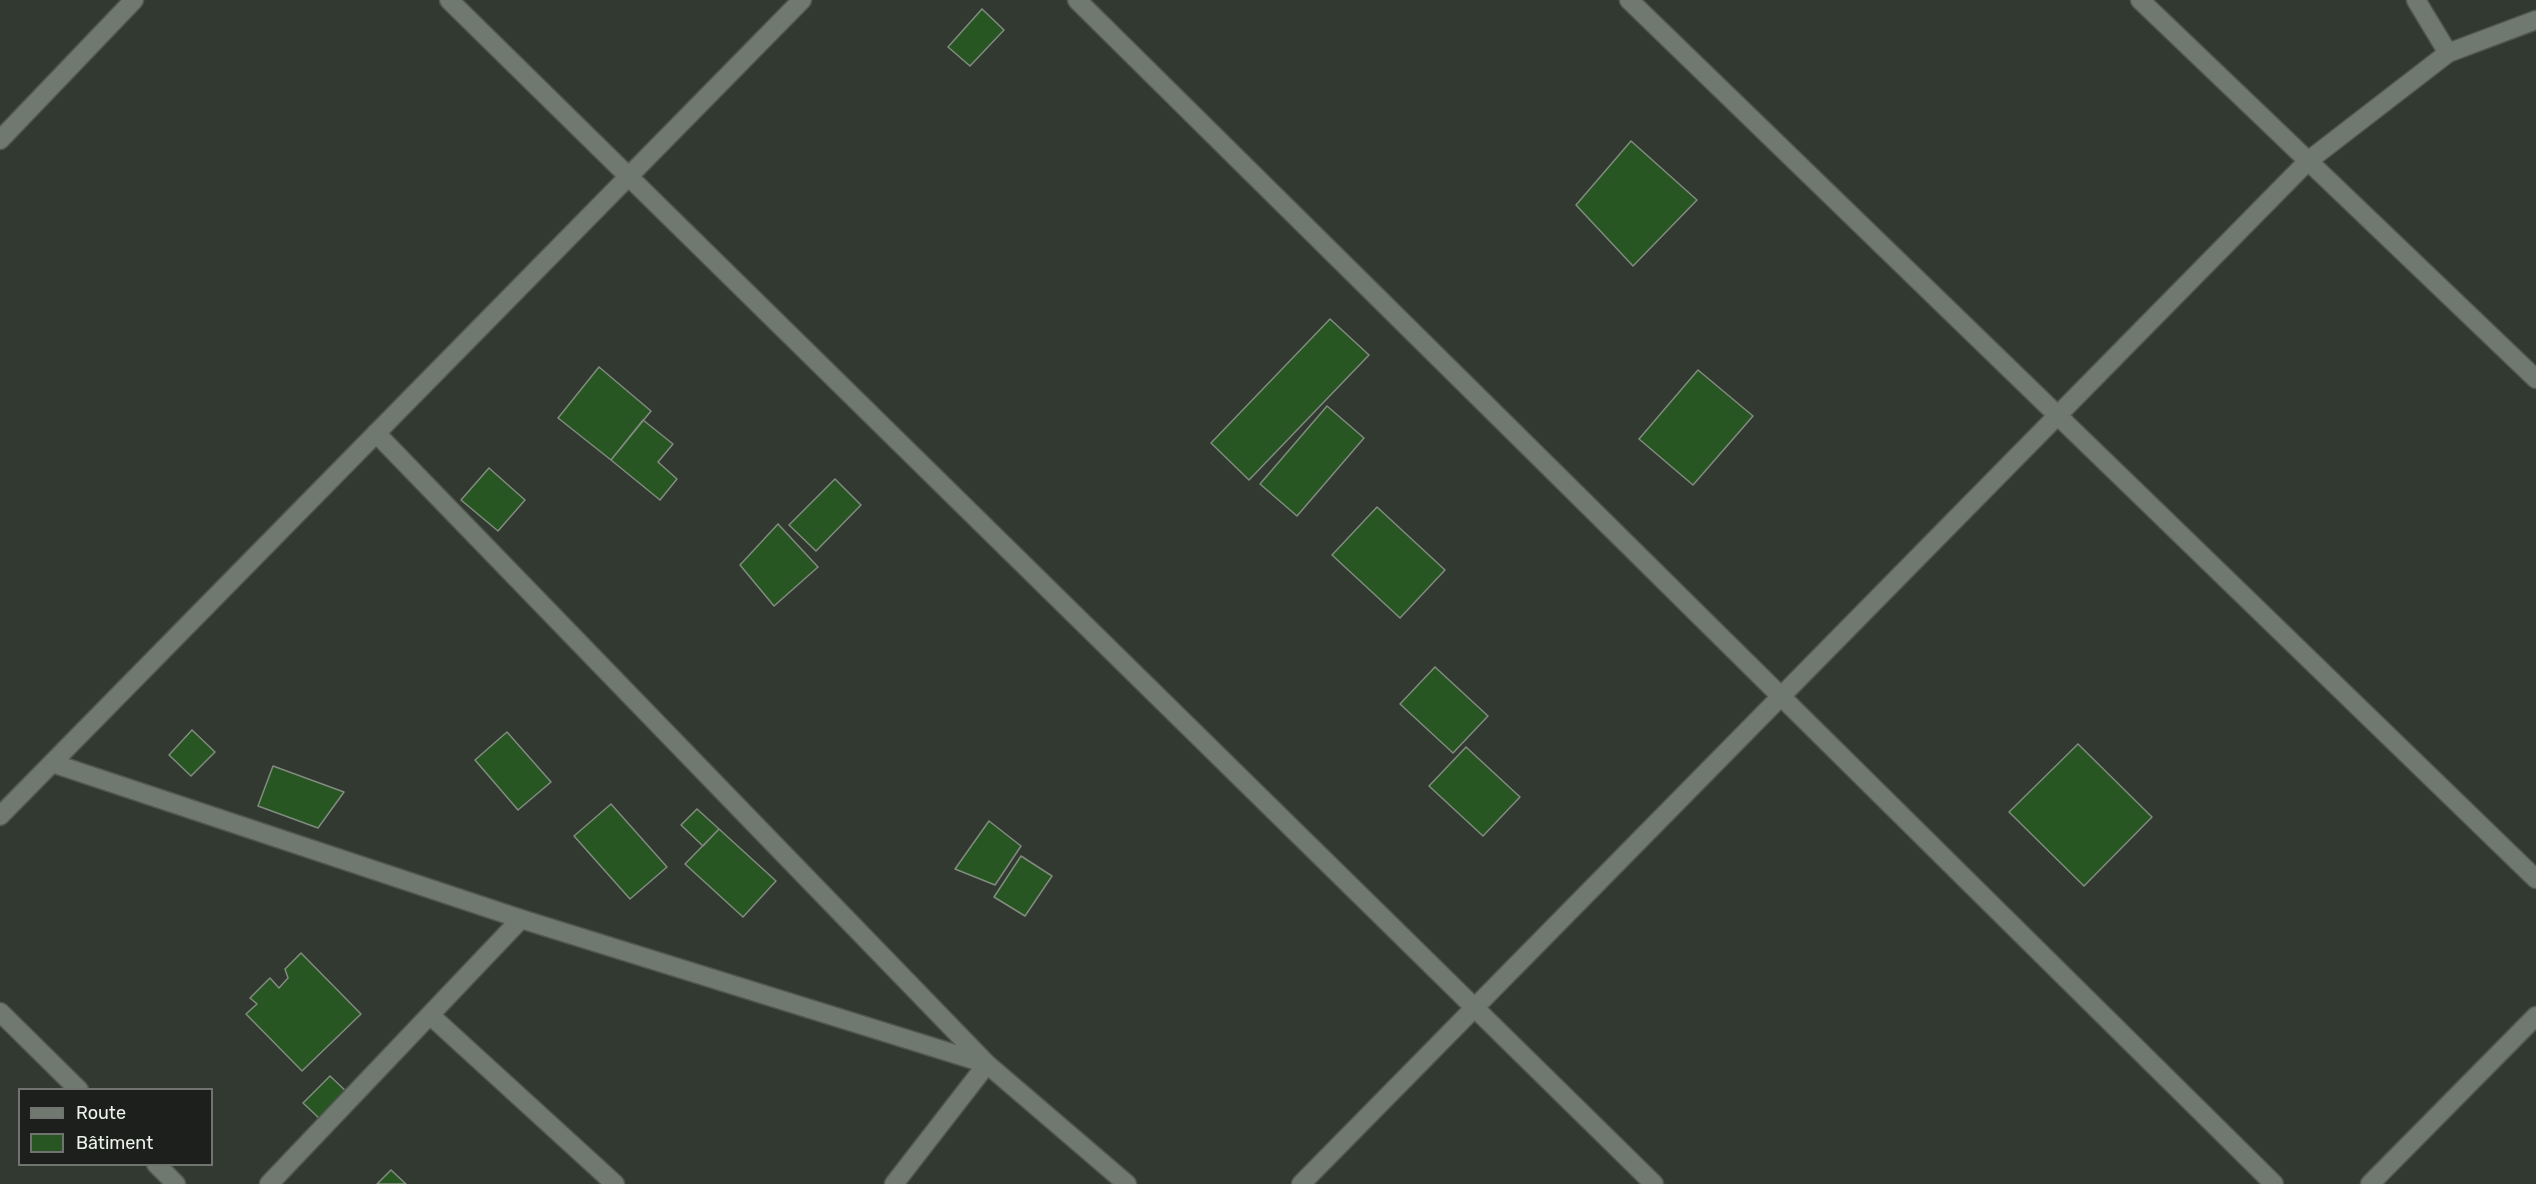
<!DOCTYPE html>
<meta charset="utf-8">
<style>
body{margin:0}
#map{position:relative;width:2536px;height:1184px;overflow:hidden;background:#323930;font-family:Rubik,sans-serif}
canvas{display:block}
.legend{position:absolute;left:18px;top:1088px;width:195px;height:78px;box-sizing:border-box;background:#1c1f1b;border:2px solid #70736f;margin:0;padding:8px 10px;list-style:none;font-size:18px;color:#edf2ec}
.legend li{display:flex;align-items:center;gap:12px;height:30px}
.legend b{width:30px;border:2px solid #70736f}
</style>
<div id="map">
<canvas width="2536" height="1184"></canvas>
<ul class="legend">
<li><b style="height:8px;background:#70796f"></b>Route</li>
<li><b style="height:16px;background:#285622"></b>Bâtiment</li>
</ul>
</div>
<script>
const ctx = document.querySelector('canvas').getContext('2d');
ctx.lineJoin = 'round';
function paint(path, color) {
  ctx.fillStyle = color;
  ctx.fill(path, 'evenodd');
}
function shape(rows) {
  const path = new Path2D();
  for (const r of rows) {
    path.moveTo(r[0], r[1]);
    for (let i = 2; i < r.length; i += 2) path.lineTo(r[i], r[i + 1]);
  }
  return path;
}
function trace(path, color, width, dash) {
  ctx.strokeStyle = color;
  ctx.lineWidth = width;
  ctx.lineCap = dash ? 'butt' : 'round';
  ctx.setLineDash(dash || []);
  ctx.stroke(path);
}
const building = shape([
 [982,9,1004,30,970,66,948,47,982,9],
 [1631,141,1697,200,1633,266,1576,205,1631,141],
 [1330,319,1369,355,1249,480,1211,443,1330,319],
 [599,367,651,411,611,460,558,418,599,367],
 [1698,370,1753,416,1693,485,1639,439,1698,370],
 [1327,406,1364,438,1297,516,1260,484,1327,406],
 [643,420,673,444,658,462,677,479,660,500,611,460,643,420],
 [489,468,525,500,498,531,461,500,489,468],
 [835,479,861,505,816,551,789,525,835,479],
 [1377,507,1445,570,1400,618,1332,555,1377,507],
 [778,524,818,567,774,606,740,565,778,524],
 [1435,667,1488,716,1453,753,1400,704,1435,667],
 [192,730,215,752,191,776,169,755,192,730],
 [507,732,551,782,518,810,475,760,507,732],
 [2078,744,2152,817,2084,886,2009,812,2078,744],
 [1466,747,1520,797,1483,836,1429,786,1466,747],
 [273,766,344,792,318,828,258,806,273,766],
 [611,804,667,867,630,899,574,836,611,804],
 [697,809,719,829,703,846,681,825,697,809],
 [989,821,1021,846,995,885,955,869,989,821],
 [719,829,776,881,743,917,685,864,719,829],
 [1021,856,1052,876,1025,916,994,897,1021,856],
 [301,953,361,1014,302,1071,246,1014,257,1004,250,998,270,978,279,988,288,978,285,969,301,953],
 [330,1076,349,1094,322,1121,303,1103,330,1076],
 [391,1170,406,1184,377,1184,391,1170]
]);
paint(building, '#285622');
trace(building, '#828b81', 1.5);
const street = shape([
 [449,0,1654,1184],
 [1077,0,2274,1184],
 [1629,0,2536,879],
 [2140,0,2536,379],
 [2416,0,2448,53],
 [0,140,134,0],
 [376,433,987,1064,1127,1184],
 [52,763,521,919,987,1064,894,1184],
 [0,816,802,0],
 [0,1012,79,1090],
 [430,1015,615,1184],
 [156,1164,176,1184],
 [269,1184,521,919],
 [1301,1184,2308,161,2448,53,2536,20],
 [2370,1184,2536,1016]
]);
trace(street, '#50574f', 21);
trace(street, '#70796f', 18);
</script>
